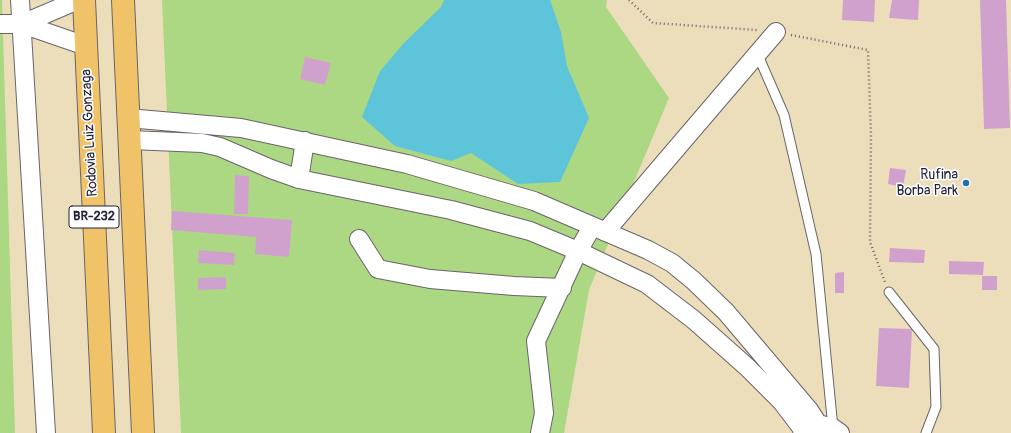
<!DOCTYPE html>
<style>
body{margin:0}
canvas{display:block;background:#eddebb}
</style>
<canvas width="1011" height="433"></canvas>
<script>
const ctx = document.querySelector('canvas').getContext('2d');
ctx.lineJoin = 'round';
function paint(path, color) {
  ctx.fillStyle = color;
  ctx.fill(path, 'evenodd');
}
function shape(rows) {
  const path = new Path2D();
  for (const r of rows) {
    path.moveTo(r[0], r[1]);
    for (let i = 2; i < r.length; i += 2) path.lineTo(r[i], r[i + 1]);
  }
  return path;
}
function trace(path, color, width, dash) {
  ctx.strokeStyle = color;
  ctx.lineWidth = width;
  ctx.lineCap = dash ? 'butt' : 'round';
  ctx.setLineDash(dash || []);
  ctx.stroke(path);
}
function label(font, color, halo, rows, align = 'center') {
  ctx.font = font + ' Pangolin,sans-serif';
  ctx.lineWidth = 3;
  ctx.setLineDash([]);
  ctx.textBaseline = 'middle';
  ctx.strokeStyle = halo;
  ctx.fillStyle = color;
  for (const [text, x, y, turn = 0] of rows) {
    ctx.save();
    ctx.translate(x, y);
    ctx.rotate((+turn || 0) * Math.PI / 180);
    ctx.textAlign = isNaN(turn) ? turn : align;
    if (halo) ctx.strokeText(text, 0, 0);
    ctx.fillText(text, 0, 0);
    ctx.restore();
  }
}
paint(shape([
 [0,0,2,0,15,433,0,433],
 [162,0,607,0,606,7,669,98,589,290,564,433,181,433]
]), '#acd884');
paint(shape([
 [444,0,550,0,561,32,567,66,589,118,560,182,518,184,471,153,451,161,395,146,362,117,380,71,404,43,441,7]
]), '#5dc4da');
paint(shape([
 [843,0,875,0,874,22,842,20],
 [892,0,919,0,918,20,889,18],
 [980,0,1006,0,1010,128,984,129],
 [305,57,331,63,325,85,300,79],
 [890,168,906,170,903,187,888,184],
 [235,175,249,176,248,214,234,214],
 [172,211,292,220,289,257,255,254,256,237,171,230],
 [890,248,925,250,924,263,889,262],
 [199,250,235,253,234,265,198,263],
 [949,261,984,262,983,275,949,274],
 [844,272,844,293,835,293,835,273],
 [982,276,997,276,997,290,982,290],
 [226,277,226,289,198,290,198,278],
 [879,328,912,329,909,388,876,386]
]), '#d1a1ce');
const service = shape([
 [757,53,784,115,816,254,833,428],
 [889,292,934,349,936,407,926,433]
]);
const minor = shape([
 [20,0,46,433],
 [0,24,22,24,86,46],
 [22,24,78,0],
 [128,118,241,128,407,164,534,201,648,250,672,263,694,281,726,312,809,410,818,424,820,433],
 [130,140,202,143,220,147,271,169,299,179,451,210,530,231,578,251,647,284,694,320,747,367,782,402,801,427,803,433],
 [299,179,305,141],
 [605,232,776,32],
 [359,239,378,269,430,279,514,286,562,288],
 [818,424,833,428,840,433],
 [540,433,544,413,536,341,578,251,592,227]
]);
const trunk = shape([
 [84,0,104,433],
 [123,0,143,433]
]);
trace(service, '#696468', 11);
trace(minor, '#696468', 20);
trace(trunk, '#696468', 24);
trace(shape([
 [629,0,653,23,757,30],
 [791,35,868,50,871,136,870,242,885,282]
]), '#696468', 2.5, [1, 3]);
trace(service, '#fff', 9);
trace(minor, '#fff', 18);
trace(trunk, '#f1c369', 22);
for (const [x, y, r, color] of [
 [966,183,4,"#1f6fb2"]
]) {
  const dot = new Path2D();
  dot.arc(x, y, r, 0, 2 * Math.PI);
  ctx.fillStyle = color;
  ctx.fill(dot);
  trace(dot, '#fff', 1.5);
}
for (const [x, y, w] of [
 [94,217,50]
]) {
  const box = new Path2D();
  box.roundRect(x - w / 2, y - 11, w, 22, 3);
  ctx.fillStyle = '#fff';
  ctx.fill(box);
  trace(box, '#22223b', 1);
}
label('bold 13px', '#22223b', null, [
 ["BR-232",94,217]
]);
label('14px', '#22223b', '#fff', [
 ["Rodovia Luiz Gonzaga",90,133,-93]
]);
label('14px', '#22223b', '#fff', [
 ["Rufina",958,175],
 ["Borba Park",958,191]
], 'right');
</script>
